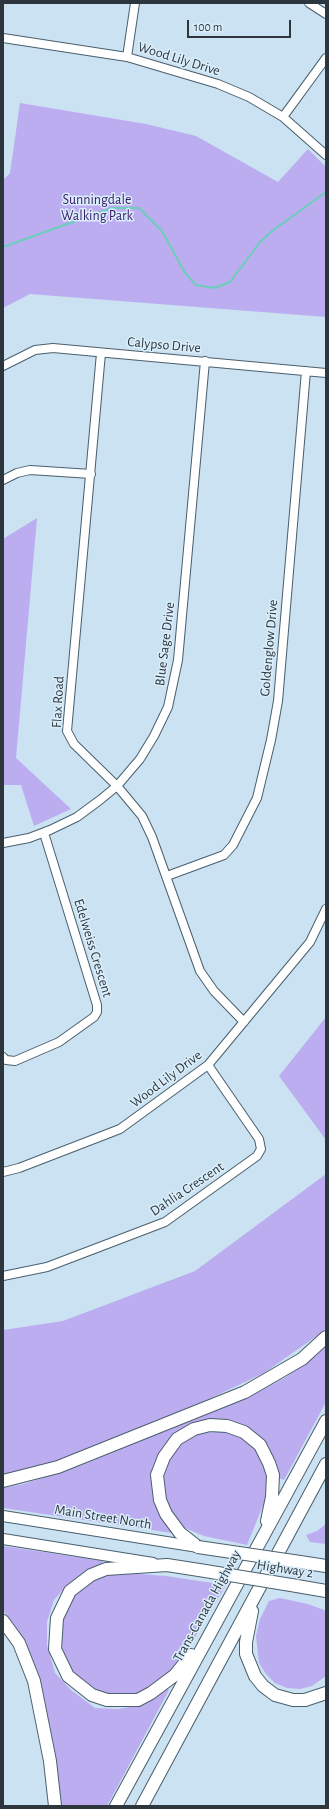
<!DOCTYPE html>
<style>
body{margin:0}
#map{position:relative;width:329px;height:1809px;overflow:hidden;background:#cae2f2;font-family:"Alegreya Sans",sans-serif}
canvas{display:block}
.frame{position:absolute;inset:0;border:4px solid #2d363d;pointer-events:none}
.scale{position:absolute;left:187px;top:20px;width:104px;height:18px;box-sizing:border-box;border:2px solid #2d363d;border-top:0;padding-left:5px;font-size:12px;line-height:14px;white-space:nowrap;color:#2d363d;-webkit-text-stroke:3px #dbeefb;paint-order:stroke}
</style>
<div id="map">
<canvas width="329" height="1809"></canvas>
<div class="frame"></div>
<div class="scale">100 m</div>
</div>
<script>
const ctx = document.querySelector('canvas').getContext('2d');
ctx.lineJoin = 'round';
function paint(path, color) {
  ctx.fillStyle = color;
  ctx.fill(path, 'evenodd');
}
function shape(rows) {
  const path = new Path2D();
  for (const r of rows) {
    path.moveTo(r[0], r[1]);
    for (let i = 2; i < r.length; i += 2) path.lineTo(r[i], r[i + 1]);
  }
  return path;
}
function trace(path, color, width, dash) {
  ctx.strokeStyle = color;
  ctx.lineWidth = width;
  ctx.lineCap = dash ? 'butt' : 'round';
  ctx.setLineDash(dash || []);
  ctx.stroke(path);
}
function label(font, color, halo, rows, align = 'center') {
  ctx.font = font + ' "Alegreya Sans",sans-serif';
  ctx.lineWidth = 3;
  ctx.setLineDash([]);
  ctx.textBaseline = 'middle';
  ctx.strokeStyle = halo;
  ctx.fillStyle = color;
  for (const [text, x, y, turn = 0] of rows) {
    ctx.save();
    ctx.translate(x, y);
    ctx.rotate((+turn || 0) * Math.PI / 180);
    ctx.textAlign = isNaN(turn) ? turn : align;
    if (halo) ctx.strokeText(text, 0, 0);
    ctx.fillText(text, 0, 0);
    ctx.restore();
  }
}
paint(shape([
 [20,103,146,124,196,136,278,182,308,149,326,167,326,317,30,294,3,308,3,180,10,173],
 [37,518,16,758,71,809,34,826,21,785,3,785,3,539],
 [326,1017,326,1140,279,1076],
 [326,1174,326,1328,321,1333,264,1373,190,1408,57,1462,3,1476,3,1330,63,1321,195,1271],
 [326,1347,326,1402,284,1480,279,1478,268,1445,249,1429,232,1422,175,1434,159,1453,152,1474,153,1495,160,1516,172,1533,3,1508,3,1488,24,1484,82,1465,256,1393,286,1377],
 [224,1430,245,1440,260,1454,269,1478,266,1498,247,1545,204,1536,185,1528,171,1512,162,1494,162,1475,169,1458,177,1446,195,1435],
 [326,1524,326,1544,310,1542,306,1535,317,1531],
 [3,1546,103,1561,102,1566,86,1572,68,1584,54,1600,47,1622,47,1645,55,1673,71,1690,95,1708,119,1709,141,1705,167,1689,169,1690,107,1806,61,1806,23,1644,3,1610],
 [116,1572,166,1576,226,1585,179,1664,158,1683,140,1693,113,1697,89,1688,69,1672,60,1650,58,1627,77,1590,94,1580],
 [280,1598,308,1604,324,1610,326,1613,326,1676,312,1686,300,1689,287,1688,275,1683,266,1674,259,1663,256,1636,260,1619,269,1601]
]), '#bcadf0');
trace(shape([
 [3,247,112,208,139,208,162,231,185,273,196,285,214,288,230,282,260,242,272,231,326,192]
]), '#6bceba', 2);
const minor = shape([
 [309,3,326,14],
 [3,38,127,57,218,84,249,97,283,117,326,155],
 [127,57,135,3],
 [283,117,326,58],
 [101,353,67,731,74,744,117,786,142,816,152,837,200,971,214,991,244,1022],
 [3,366,35,350,53,348,326,373],
 [3,480,17,473,30,470,91,474],
 [3,843,29,838,50,830,77,817,100,800,117,786,140,759,154,736,168,707,178,660,205,361],
 [167,876,224,855,233,845,257,798,271,740,278,701,306,371],
 [3,1057,6,1060,15,1061,59,1042,94,1017,97,1012,97,1005,44,833],
 [3,1172,19,1168,120,1129,208,1065,310,942,326,909],
 [3,1276,47,1267,165,1222,257,1156,261,1149,259,1139,208,1065]
]);
const major = shape([
 [3,1516,198,1547],
 [3,1539,153,1563]
]);
const highway = shape([
 [3,1481,58,1467,245,1392,302,1359,326,1337],
 [198,1547,180,1533,166,1514,160,1500,157,1475,164,1457,177,1439,194,1429,210,1425,227,1426,244,1432,260,1445,269,1463,273,1475,272,1497,267,1521],
 [300,1562,326,1566],
 [291,1585,326,1591],
 [252,1611,246,1642,246,1654,255,1676,263,1686,275,1695,293,1700,305,1700,326,1693],
 [3,1621,19,1643,34,1681,50,1761,55,1806],
 [191,1655,175,1675,151,1693,138,1700,107,1700,92,1695,68,1676,55,1649,57,1618,70,1591,91,1575,106,1569,167,1565,199,1570],
 [116,1806,326,1421],
 [142,1806,326,1464]
]);
trace(minor, '#4a5f6d', 10);
trace(major, '#4a5f6d', 12);
trace(highway, '#4a5f6d', 14);
trace(minor, '#fff', 8);
trace(major, '#fff', 10);
trace(highway, '#fff', 12);
const highwayBridge = shape([
 [198,1547,300,1562],
 [199,1570,291,1585]
]);
trace(highwayBridge, '#4a5f6d', 14, []);
trace(highwayBridge, '#fff', 12);
label('14px', '#2d363d', '#dbeefb', [
 ["Wood Lily Drive",179,59,17],
 ["Calypso Drive",164,345,5],
 ["Blue Sage Drive",165,644,-83],
 ["Goldenglow Drive",269,648,-85],
 ["Flax Road",58,702,-87],
 ["Edelweiss Crescent",93,948,73],
 ["Wood Lily Drive",166,1079,-37],
 ["Dahlia Crescent",187,1189,-34],
 ["Main Street North",103,1517,9],
 ["Highway 2",285,1569,9],
 ["Trans-Canada Highway",207,1606,-61]
]);
label('14px', '#371b69', '#dbeefb', [
 ["Sunningdale",97,200],
 ["Walking Park",97,216]
]);
</script>
